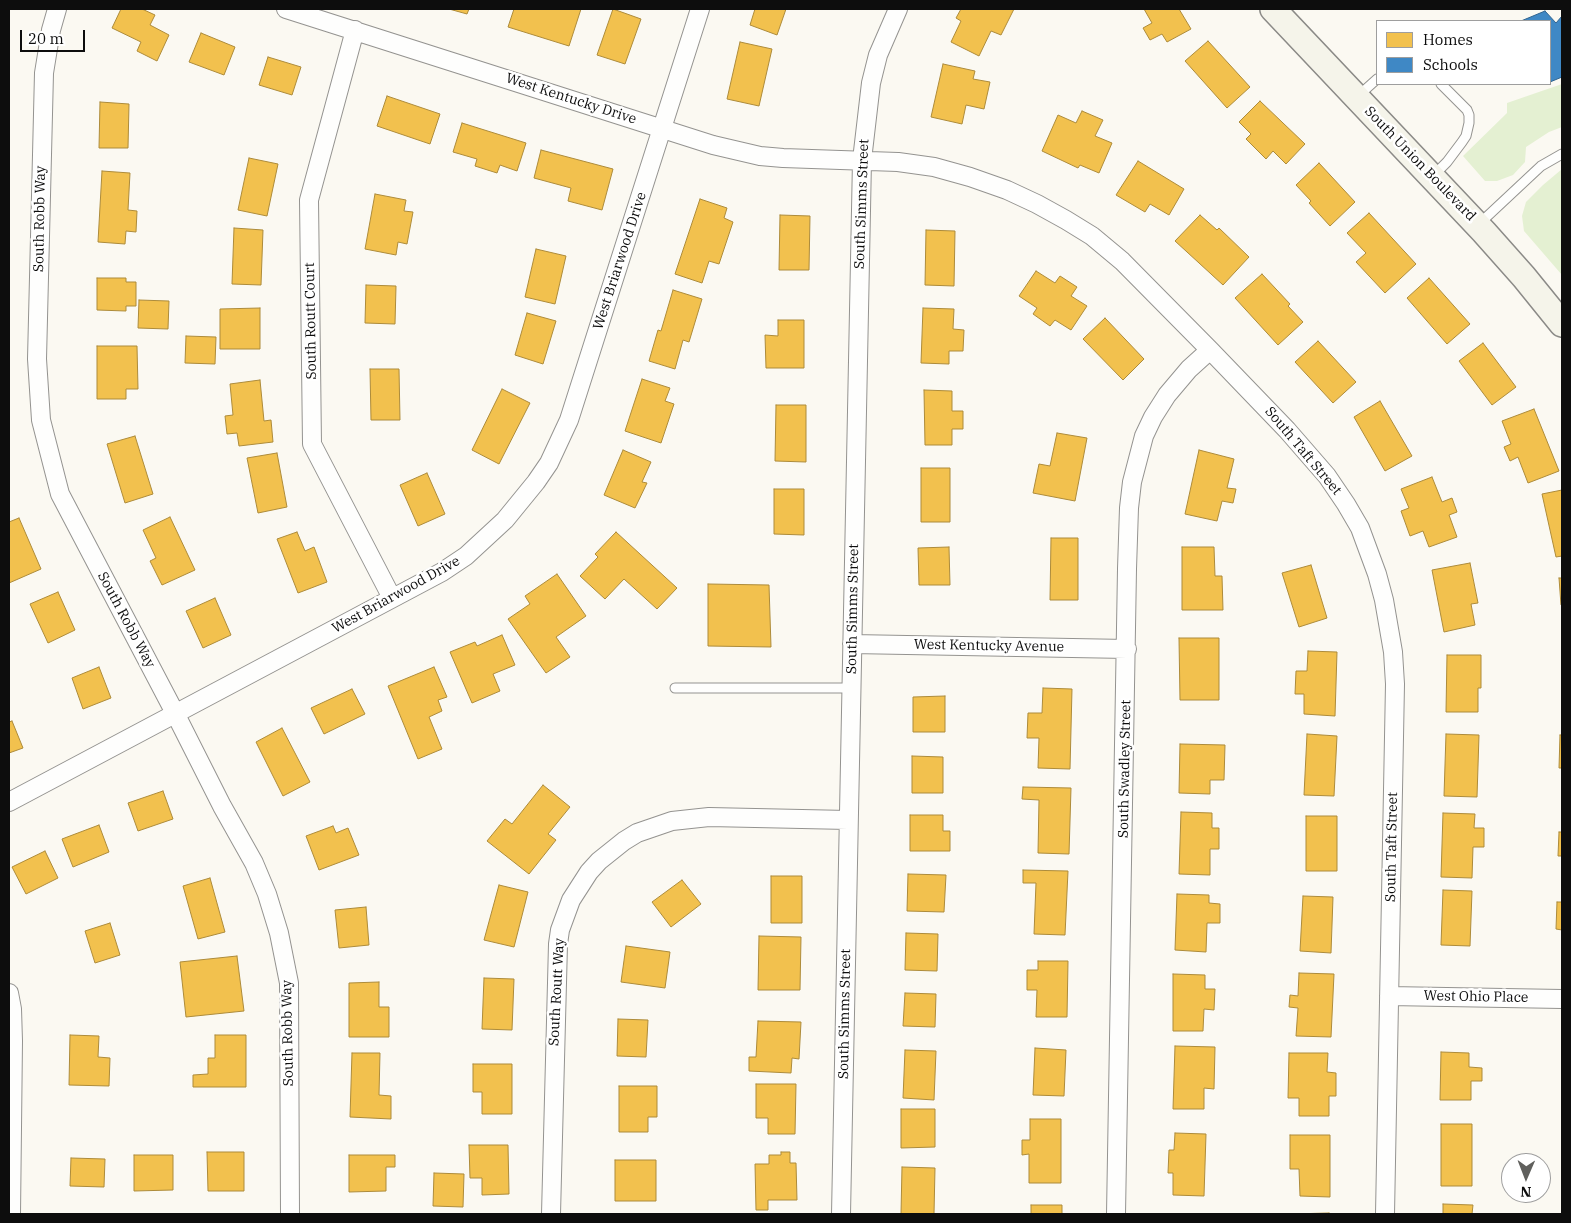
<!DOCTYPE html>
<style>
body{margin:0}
#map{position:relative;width:1571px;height:1223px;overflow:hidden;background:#fbf9f2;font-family:"IBM Plex Serif",serif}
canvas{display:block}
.frame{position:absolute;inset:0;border:10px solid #0d0d0d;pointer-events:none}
.legend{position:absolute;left:1376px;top:20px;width:175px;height:65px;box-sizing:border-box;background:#fff;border:1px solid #9e9e9e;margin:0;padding:6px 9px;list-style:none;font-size:15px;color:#0d0d0d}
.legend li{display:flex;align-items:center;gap:10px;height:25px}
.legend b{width:25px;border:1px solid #9e9e9e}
.north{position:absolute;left:1501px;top:1153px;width:50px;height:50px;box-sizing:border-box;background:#fff;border:1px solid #9e9e9e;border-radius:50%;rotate:181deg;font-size:14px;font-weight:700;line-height:20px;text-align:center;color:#0d0d0d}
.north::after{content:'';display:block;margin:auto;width:18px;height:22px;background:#60605d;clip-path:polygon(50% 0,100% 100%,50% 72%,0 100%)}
.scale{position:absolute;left:20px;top:30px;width:65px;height:22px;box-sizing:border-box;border:2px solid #0d0d0d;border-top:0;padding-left:6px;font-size:15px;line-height:18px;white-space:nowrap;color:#0d0d0d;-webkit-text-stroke:4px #fff;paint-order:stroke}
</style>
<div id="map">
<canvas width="1571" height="1223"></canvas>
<div class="frame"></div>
<ul class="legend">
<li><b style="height:14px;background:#f2c14e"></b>Homes</li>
<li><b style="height:14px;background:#3f88c5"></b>Schools</li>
</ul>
<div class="north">N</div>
<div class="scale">20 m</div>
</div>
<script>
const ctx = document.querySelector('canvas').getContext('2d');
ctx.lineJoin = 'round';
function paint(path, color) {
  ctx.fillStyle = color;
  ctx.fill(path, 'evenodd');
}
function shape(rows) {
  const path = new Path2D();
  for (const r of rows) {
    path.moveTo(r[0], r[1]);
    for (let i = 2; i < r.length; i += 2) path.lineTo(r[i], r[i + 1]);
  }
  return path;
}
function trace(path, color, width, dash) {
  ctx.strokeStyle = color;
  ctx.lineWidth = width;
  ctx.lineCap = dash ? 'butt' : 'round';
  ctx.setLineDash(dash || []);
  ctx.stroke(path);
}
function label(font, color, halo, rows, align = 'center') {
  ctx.font = font + ' "IBM Plex Serif",serif';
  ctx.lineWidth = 5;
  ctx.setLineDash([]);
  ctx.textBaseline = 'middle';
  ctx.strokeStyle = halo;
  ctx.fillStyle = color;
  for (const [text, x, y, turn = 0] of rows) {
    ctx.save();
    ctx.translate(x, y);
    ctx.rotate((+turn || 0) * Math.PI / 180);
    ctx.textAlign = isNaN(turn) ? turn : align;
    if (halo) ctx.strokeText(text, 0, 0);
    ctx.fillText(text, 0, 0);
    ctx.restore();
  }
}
paint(shape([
 [1562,84,1562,127,1549,132,1526,147,1525,162,1513,175,1497,181,1485,181,1463,156,1507,113,1507,103],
 [1562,169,1562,275,1524,231,1522,216,1526,202,1543,185]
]), '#e4f0d2');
const homes = shape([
 [121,9,142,9,155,15,150,25,169,35,157,61,137,51,141,42,112,28,121,9],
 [449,9,469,9,467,14,449,9],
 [514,9,581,9,569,46,508,27,514,9],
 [613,9,641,19,625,64,597,55,613,9],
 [755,9,786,9,777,35,750,25,755,9],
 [961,9,1014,9,1001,35,991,31,979,56,951,42,961,21,956,18,961,9],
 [1144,9,1179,9,1191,29,1167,42,1162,34,1150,40,1143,28,1152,23,1144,9],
 [201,33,235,47,224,75,189,62,201,33],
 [1208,41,1250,87,1227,108,1185,61,1208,41],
 [740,42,772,49,759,106,727,99,740,42],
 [268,57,301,67,292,95,259,85,268,57],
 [943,64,975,71,973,79,990,82,984,109,966,105,962,124,931,117,943,64],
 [387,96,440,114,430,144,377,126,387,96],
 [1260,101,1305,144,1286,164,1273,151,1266,159,1246,139,1251,134,1239,122,1260,101],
 [100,102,129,104,128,148,99,148,100,102],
 [1082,111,1103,120,1095,136,1112,143,1099,173,1080,165,1078,168,1042,151,1058,115,1076,123,1082,111],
 [462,123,526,143,517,171,500,165,497,173,475,166,477,159,453,152,462,123],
 [541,150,613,169,602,210,568,201,571,188,534,178,541,150],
 [249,158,278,164,267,216,238,210,249,158],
 [1138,161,1184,189,1169,215,1150,204,1145,212,1116,195,1138,161],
 [1319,163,1355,202,1330,226,1309,203,1311,201,1296,185,1319,163],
 [102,171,130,173,128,210,137,211,136,232,126,231,125,244,98,242,102,171],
 [375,194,406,200,404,211,413,212,407,244,398,242,396,255,365,249,375,194],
 [700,199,727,208,724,218,733,222,719,264,709,261,702,283,675,274,700,199],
 [1369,213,1416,264,1385,293,1356,262,1366,253,1347,233,1369,213],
 [780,215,810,216,809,270,779,270,780,215],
 [1200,215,1217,230,1219,228,1249,257,1223,285,1175,241,1200,215],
 [234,228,263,230,261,285,232,284,234,228],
 [926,230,955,231,954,286,925,285,926,230],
 [536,249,566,256,555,304,525,297,536,249],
 [1036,271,1055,283,1060,276,1077,287,1071,296,1087,306,1071,330,1055,320,1050,326,1033,314,1037,308,1019,296,1036,271],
 [1262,274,1290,304,1288,306,1303,322,1278,345,1235,298,1262,274],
 [97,278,126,278,126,282,136,282,136,306,126,306,126,311,97,310,97,278],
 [1429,278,1470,324,1447,344,1407,298,1429,278],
 [366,285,396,286,395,324,365,323,366,285],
 [673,290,702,299,689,342,683,340,675,369,649,361,658,330,661,331,673,290],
 [139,300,169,301,168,329,138,328,139,300],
 [260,308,260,349,220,349,220,309,260,308],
 [923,308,954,309,953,329,964,330,963,351,949,351,949,364,921,363,923,308],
 [527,313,556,321,543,364,515,355,527,313],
 [1105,318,1144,359,1123,380,1083,339,1105,318],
 [778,320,804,320,804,368,766,368,765,335,778,336,778,320],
 [186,336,216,337,215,364,185,363,186,336],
 [1318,341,1356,382,1333,403,1295,362,1318,341],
 [1483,343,1516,387,1492,405,1459,361,1483,343],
 [97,346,137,346,138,389,126,389,126,399,97,399,97,346],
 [370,369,399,369,400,420,371,420,370,369],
 [642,379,670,388,665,401,674,404,661,443,625,431,642,379],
 [260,380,264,421,271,420,273,442,239,446,237,433,227,434,225,416,233,415,230,384,260,380],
 [502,389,530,403,499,464,472,450,502,389],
 [924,390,952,391,952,411,963,411,963,429,952,429,952,445,925,445,924,390],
 [1380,401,1412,456,1385,471,1354,417,1380,401],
 [776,405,806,405,806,462,775,461,776,405],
 [1534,409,1559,471,1528,483,1518,457,1510,461,1504,447,1511,444,1502,421,1534,409],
 [1057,433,1087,438,1075,501,1033,493,1039,464,1050,466,1057,433],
 [135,436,153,494,125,503,107,444,135,436],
 [623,450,651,462,642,482,647,483,635,508,604,495,623,450],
 [1199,450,1234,459,1227,488,1236,489,1233,503,1222,501,1217,521,1185,514,1199,450],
 [277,453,287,507,258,513,247,458,277,453],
 [921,468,950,468,950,522,921,522,921,468],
 [427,473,445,514,418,526,400,485,427,473],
 [1432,477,1442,502,1452,498,1457,512,1449,515,1457,537,1429,547,1423,531,1410,536,1401,511,1409,508,1401,489,1432,477],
 [774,489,804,489,804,535,774,534,774,489],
 [1562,490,1562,556,1556,557,1542,494,1562,490],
 [170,517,195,570,162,585,150,561,156,558,143,530,170,517],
 [19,518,41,569,9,583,9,522,19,518],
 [297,532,305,551,314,547,327,582,298,593,277,539,297,532],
 [616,532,677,588,657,609,624,579,605,599,580,576,598,557,595,554,616,532],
 [1051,538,1078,538,1078,600,1050,600,1051,538],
 [949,547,950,585,919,585,918,548,949,547],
 [1182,547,1214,547,1215,576,1222,576,1223,610,1182,610,1182,547],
 [1470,563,1478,603,1471,604,1475,625,1444,632,1432,570,1470,563],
 [1311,565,1327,618,1299,627,1282,573,1311,565],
 [557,574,586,616,556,637,570,657,546,673,508,619,530,604,525,596,557,574],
 [1559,578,1562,578,1562,604,1561,605,1559,578],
 [708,584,769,585,771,647,708,646,708,584],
 [58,592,75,630,48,643,30,604,58,592],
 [215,598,231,635,203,648,186,611,215,598],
 [502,635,515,665,493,674,500,691,472,703,450,652,475,642,477,646,502,635],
 [1179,638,1219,638,1219,700,1180,700,1179,638],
 [1308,651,1337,652,1335,716,1304,714,1304,694,1295,694,1296,671,1307,671,1308,651],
 [1447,655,1481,655,1481,688,1478,688,1478,712,1446,712,1447,655],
 [99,667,111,698,83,709,72,678,99,667],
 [434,667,447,697,438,700,442,711,429,717,442,749,418,759,388,686,434,667],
 [1043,688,1072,689,1070,769,1038,768,1039,738,1027,738,1028,713,1042,713,1043,688],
 [352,689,365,714,324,734,311,708,352,689],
 [945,696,945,732,913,732,913,697,945,696],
 [12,721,23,748,9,753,9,722,12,721],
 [282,728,310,782,283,796,256,742,282,728],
 [1307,734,1337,736,1334,796,1304,795,1307,734],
 [1446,734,1479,735,1477,797,1444,796,1446,734],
 [1560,735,1562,735,1562,768,1559,768,1560,735],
 [1180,744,1225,745,1224,780,1210,780,1210,794,1179,793,1180,744],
 [912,756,943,757,943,793,912,793,912,756],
 [543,785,570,807,548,834,556,840,529,874,487,841,505,819,512,824,543,785],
 [1023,787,1071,788,1069,854,1038,853,1039,800,1022,799,1023,787],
 [163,791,173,819,138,831,128,803,163,791],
 [1181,812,1212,813,1212,828,1219,828,1219,849,1210,849,1210,875,1179,874,1181,812],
 [1443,813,1475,814,1474,828,1484,828,1484,847,1473,847,1472,878,1441,877,1443,813],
 [910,815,943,815,943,831,950,831,950,851,910,851,910,815],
 [1306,816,1337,816,1337,871,1306,871,1306,816],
 [99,825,109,852,73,867,62,839,99,825],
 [333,826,336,833,348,828,359,855,319,870,306,836,333,826],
 [1559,832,1562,832,1562,856,1558,856,1559,832],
 [45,851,58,878,26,894,12,867,45,851],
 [1023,870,1068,871,1065,935,1034,934,1036,883,1023,883,1023,870],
 [908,874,946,875,944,912,907,911,908,874],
 [771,876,802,876,802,923,771,923,771,876],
 [210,878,225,932,198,939,183,886,210,878],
 [682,880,701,904,671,927,652,902,682,880],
 [499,885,528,892,514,947,484,940,499,885],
 [1443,890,1472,891,1470,946,1441,945,1443,890],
 [1177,894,1209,895,1209,903,1220,904,1220,923,1207,923,1206,952,1175,950,1177,894],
 [1303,896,1333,897,1331,953,1300,951,1303,896],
 [1557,902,1562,902,1562,930,1556,929,1557,902],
 [366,907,369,945,339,948,335,910,366,907],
 [110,923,120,955,95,963,85,931,110,923],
 [906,933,938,934,937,971,905,970,906,933],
 [759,936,801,937,800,990,758,990,759,936],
 [626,946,670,952,665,988,621,982,626,946],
 [237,956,244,1011,186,1017,180,962,237,956],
 [1038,961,1068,961,1067,1017,1036,1017,1037,990,1027,990,1027,970,1038,970,1038,961],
 [1299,973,1334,974,1331,1037,1296,1036,1298,1008,1289,1007,1290,995,1298,996,1299,973],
 [1173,974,1205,975,1205,989,1215,989,1214,1010,1204,1009,1203,1031,1173,1031,1173,974],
 [484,978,514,979,512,1030,482,1029,484,978],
 [379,982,379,1007,389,1007,389,1037,349,1037,349,983,379,982],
 [905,993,936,994,935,1027,903,1026,905,993],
 [618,1019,648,1020,646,1057,617,1056,618,1019],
 [758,1021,801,1022,799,1059,792,1058,791,1073,749,1071,749,1057,756,1057,758,1021],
 [70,1035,99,1036,98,1057,110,1058,109,1086,69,1085,70,1035],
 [215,1035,246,1035,246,1087,193,1087,193,1075,208,1074,208,1058,215,1058,215,1035],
 [1175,1046,1215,1047,1214,1089,1204,1088,1204,1109,1173,1109,1175,1046],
 [1035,1048,1066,1050,1064,1096,1033,1095,1035,1048],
 [905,1050,936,1051,934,1100,903,1098,905,1050],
 [1441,1052,1469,1053,1469,1067,1482,1068,1482,1081,1471,1081,1471,1100,1440,1100,1441,1052],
 [352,1053,380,1053,379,1095,391,1096,391,1119,350,1117,352,1053],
 [1289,1053,1328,1053,1327,1072,1336,1073,1336,1096,1329,1096,1329,1116,1299,1116,1299,1098,1288,1098,1289,1053],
 [473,1064,512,1064,512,1114,482,1114,482,1092,473,1092,473,1064],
 [756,1084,796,1084,795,1134,768,1134,768,1118,756,1118,756,1084],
 [619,1086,657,1086,657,1117,648,1117,648,1132,619,1132,619,1086],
 [901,1109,935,1109,935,1147,901,1148,901,1109],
 [1030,1119,1061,1119,1061,1183,1029,1183,1029,1154,1022,1155,1022,1140,1030,1140,1030,1119],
 [1441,1124,1472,1124,1472,1186,1441,1186,1441,1124],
 [1175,1133,1206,1134,1204,1196,1173,1195,1173,1173,1168,1173,1169,1150,1174,1150,1175,1133],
 [1290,1135,1330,1135,1330,1197,1300,1196,1299,1169,1290,1169,1290,1135],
 [469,1145,508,1145,509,1194,482,1195,482,1178,470,1178,469,1145],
 [207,1152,244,1152,244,1191,208,1191,207,1152],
 [781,1152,790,1152,790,1163,796,1163,797,1200,768,1200,768,1210,756,1210,755,1164,769,1164,769,1155,781,1155,781,1152],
 [134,1155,173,1155,173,1190,134,1191,134,1155],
 [349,1155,395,1155,395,1167,386,1167,386,1191,349,1192,349,1155],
 [71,1158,105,1159,104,1187,70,1186,71,1158],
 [615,1160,656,1160,656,1201,615,1201,615,1160],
 [902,1167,935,1168,934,1214,901,1214,902,1167],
 [434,1173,464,1174,463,1207,433,1206,434,1173],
 [1443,1204,1473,1205,1472,1214,1443,1214,1443,1204],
 [1031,1205,1062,1205,1062,1214,1031,1214,1031,1205],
 [1329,1213,1329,1214,1291,1214,1329,1213]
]);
paint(homes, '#f2c14e');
trace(homes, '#ad8b3a', 1);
const schools = shape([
 [1545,11,1556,23,1562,16,1562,77,1550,82,1550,21,1521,21,1545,11]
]);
paint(schools, '#3f88c5');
trace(schools, '#30638e', 1);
const service = shape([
 [1357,97,1377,79],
 [1432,177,1447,162,1462,142,1466,136,1469,123,1469,115,1467,110,1441,84],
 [1479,224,1541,166,1562,154],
 [675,688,851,688]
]);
const minor = shape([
 [57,9,51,30,44,73,37,359,41,420,60,494,175,713,222,806,254,863,267,894,279,933,289,983,290,1214],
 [286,9,713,145,760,156,783,158,898,162,934,167,970,177,1007,190,1037,204,1066,220,1092,236,1122,261,1210,350,1287,430,1327,476,1346,504,1360,528,1377,574,1384,600,1393,652,1395,684,1385,1214],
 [355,30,309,200,312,444,392,598],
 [852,644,1127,649],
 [9,802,442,572,466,556,505,520,536,482,549,463,569,420,700,9],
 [9,993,12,1009,13,1041,11,1214],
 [1389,996,1562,999],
 [551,1214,558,944,560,930,571,900,589,872,599,861,624,841,637,833,672,821,709,817,848,820],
 [841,1214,862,160,871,83,878,55,898,9],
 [1116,1214,1127,569,1129,508,1132,482,1144,436,1153,417,1167,395,1189,369,1210,350]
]);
const secondary = shape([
 [1273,9,1484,232,1524,277,1562,324]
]);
trace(service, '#949390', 11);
trace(minor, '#949390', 20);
trace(secondary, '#8b8a87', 28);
trace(service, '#fefefd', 9);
trace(minor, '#fefefd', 18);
trace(secondary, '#f5f4ea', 25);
label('14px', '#0d0d0d', '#fff', [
 ["West Kentucky Drive",571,99,18],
 ["South Union Boulevard",1420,164,46],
 ["South Simms Street",862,204,-88],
 ["South Robb Way",40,219,-89],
 ["West Briarwood Drive",620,261,-72],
 ["South Routt Court",311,321,-91],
 ["South Taft Street",1303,451,50],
 ["West Briarwood Drive",396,595,-29],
 ["South Simms Street",853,609,-89],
 ["South Robb Way",126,620,62],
 ["West Kentucky Avenue",989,646,1],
 ["South Swadley Street",1125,769,-89],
 ["South Taft Street",1392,847,-89],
 ["South Routt Way",557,992,-87],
 ["West Ohio Place",1476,997,1],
 ["South Simms Street",845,1014,-89],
 ["South Robb Way",288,1033,-91]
]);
</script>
